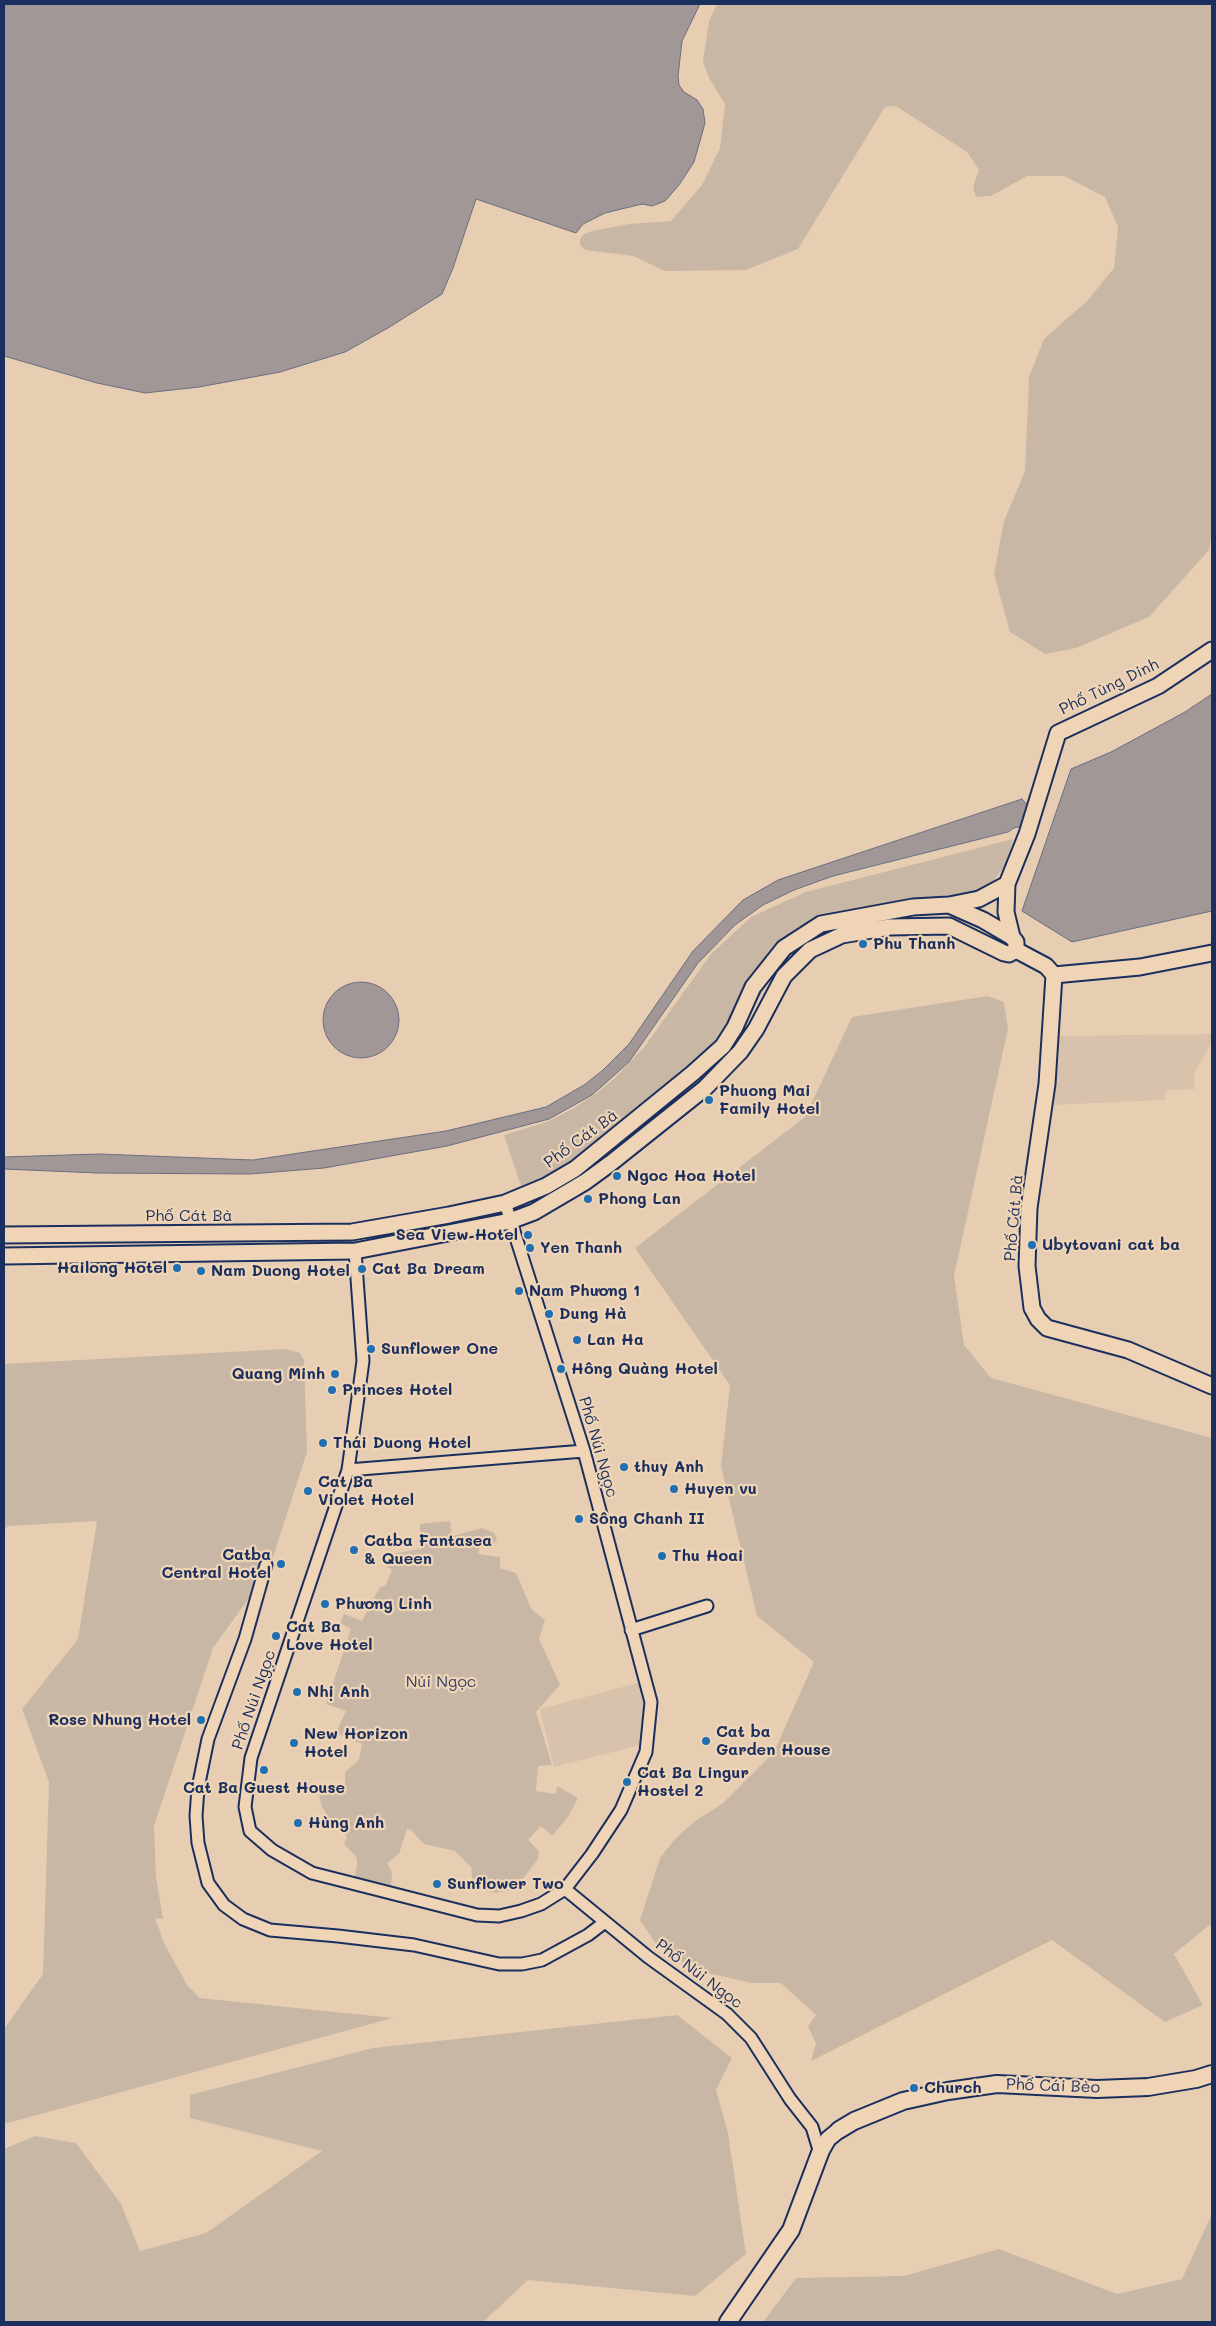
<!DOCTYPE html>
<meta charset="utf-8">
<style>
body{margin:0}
#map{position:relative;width:1216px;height:2326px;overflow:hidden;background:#e7ceb2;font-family:Mali,sans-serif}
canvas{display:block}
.frame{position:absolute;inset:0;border:5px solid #1b2f5e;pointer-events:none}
</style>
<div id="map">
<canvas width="1216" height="2326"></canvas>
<div class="frame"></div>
</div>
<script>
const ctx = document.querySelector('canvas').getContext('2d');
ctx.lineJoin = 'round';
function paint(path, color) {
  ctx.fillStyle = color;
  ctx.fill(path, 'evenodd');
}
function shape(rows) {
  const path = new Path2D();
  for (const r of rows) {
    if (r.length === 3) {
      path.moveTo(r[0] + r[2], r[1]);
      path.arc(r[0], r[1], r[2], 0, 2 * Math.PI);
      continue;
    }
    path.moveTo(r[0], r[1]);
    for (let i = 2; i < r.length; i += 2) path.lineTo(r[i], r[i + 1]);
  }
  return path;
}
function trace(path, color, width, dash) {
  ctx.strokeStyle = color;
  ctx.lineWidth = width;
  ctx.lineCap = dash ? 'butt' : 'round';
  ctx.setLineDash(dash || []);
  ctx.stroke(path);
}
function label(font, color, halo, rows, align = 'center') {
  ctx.font = font + ' Mali,sans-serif';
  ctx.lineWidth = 4.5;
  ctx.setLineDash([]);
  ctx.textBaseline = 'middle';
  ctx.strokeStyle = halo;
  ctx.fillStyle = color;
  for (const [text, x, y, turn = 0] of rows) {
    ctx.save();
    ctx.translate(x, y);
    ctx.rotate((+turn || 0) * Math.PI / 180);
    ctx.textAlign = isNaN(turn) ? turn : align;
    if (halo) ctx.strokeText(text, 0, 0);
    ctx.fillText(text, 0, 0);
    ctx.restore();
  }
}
paint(shape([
 [1212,1034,1212,1042,1194,1073,1195,1089,1166,1090,1165,1100,1050,1105,1056,1036],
 [638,1683,644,1703,641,1745,554,1767,540,1709]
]), '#d8c2ac');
paint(shape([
 [717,4,1212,4,1212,532,1209,550,1149,617,1076,648,1045,654,1010,632,994,574,1004,521,1025,471,1029,377,1044,339,1087,301,1114,268,1118,227,1105,197,1064,176,1027,176,991,196,976,197,973,187,979,170,967,152,896,106,885,107,798,249,746,270,665,271,633,256,585,250,580,245,580,239,584,234,592,231,629,224,671,221,702,185,720,148,725,104,709,78,703,62,709,21],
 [1013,839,1006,865,994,880,978,892,975,908,848,921,829,926,805,925,794,952,778,970,754,1004,742,1033,728,1053,631,1138,595,1166,567,1186,526,1201,504,1135,547,1122,574,1108,597,1093,617,1076,645,1046,711,954,751,917,806,892],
 [988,996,1004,1002,1008,1029,954,1276,964,1345,991,1378,1212,1438,1212,1923,1174,1954,1203,2005,1165,2022,1052,1940,811,2061,816,2044,808,2026,816,2015,781,1983,752,1983,694,1970,656,1944,640,1920,660,1858,675,1839,695,1821,722,1804,774,1752,814,1662,757,1616,721,1466,730,1385,635,1248,805,1117,852,1017],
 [286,1349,300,1353,304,1360,307,1452,268,1572,213,1648,154,1826,156,1877,163,1919,155,1918,164,1943,187,1985,200,1998,393,2018,4,2124,4,2029,43,1974,49,1782,22,1709,78,1639,97,1521,8,1526,4,1530,4,1364],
 [450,1521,452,1536,482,1528,494,1533,497,1539,493,1545,480,1546,478,1554,500,1557,500,1568,516,1573,532,1610,545,1620,539,1639,560,1685,536,1712,552,1765,538,1766,536,1791,556,1794,557,1786,578,1798,568,1817,552,1836,541,1826,528,1840,539,1851,538,1859,515,1889,496,1893,480,1889,472,1878,471,1867,455,1851,424,1844,411,1830,407,1829,399,1854,387,1863,392,1872,391,1887,381,1888,354,1880,357,1866,357,1858,344,1844,347,1837,330,1820,322,1807,319,1795,321,1784,345,1785,345,1772,359,1760,362,1744,336,1733,346,1711,326,1704,351,1629,340,1623,344,1614,362,1621,380,1587,385,1586,392,1570,386,1566,390,1554,421,1549,420,1524],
 [677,2015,732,2058,716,2090,728,2133,746,2254,695,2296,528,2280,483,2322,4,2322,4,2149,35,2136,76,2143,121,2204,140,2251,206,2233,322,2151,190,2118,190,2095,373,2048],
 [1212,2214,1212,2322,763,2322,796,2278,904,2276,999,2249,1117,2294,1182,2279]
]), '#c9b7a6');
const water = shape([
 [4,4,700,4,682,41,678,76,679,85,684,92,697,100,703,109,705,123,694,162,679,185,665,201,652,206,642,204,605,213,583,224,576,233,476,199,453,268,442,294,388,328,345,352,280,372,199,387,145,393,97,383,4,356,4,4],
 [1212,694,1212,911,1072,942,1022,911,1071,769,1111,752,1185,712,1212,694],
 [1022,799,1029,807,1022,826,1014,828,1008,832,833,876,794,890,763,905,735,925,698,963,629,1062,592,1095,549,1119,447,1146,324,1168,250,1174,97,1173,4,1169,4,1157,99,1154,253,1160,446,1131,546,1107,584,1085,603,1070,629,1044,693,951,743,900,778,880,1022,799],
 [361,1020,38]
]);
paint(water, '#a09796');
trace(water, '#6b6d80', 1);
const street = shape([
 [355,1251,363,1361,348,1470,251,1758,245,1807,250,1831,272,1850,312,1873,477,1915,499,1916,521,1911,541,1904,565,1889,592,1854,621,1810,646,1752,651,1702,584,1451,505,1203],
 [348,1470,584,1451],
 [266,1565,245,1639,208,1739,198,1788,196,1816,198,1843,208,1883,224,1905,243,1919,270,1930,338,1936,414,1945,499,1964,522,1964,542,1960,588,1935,605,1922],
 [631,1630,707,1606],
 [565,1889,648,1957,727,2014,751,2038,790,2099,812,2127,820,2153]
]);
const secondary = shape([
 [949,905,979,899,1007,884],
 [1012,937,1006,912,1007,884,1027,834,1058,733,1158,686,1212,650],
 [1016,950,1046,966,1054,975,1047,1084,1029,1208,1027,1266,1032,1308,1038,1319,1047,1328,1128,1350,1212,1386],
 [1054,975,1140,967,1212,953],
 [4,1235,352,1232,449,1215,505,1203,546,1186,575,1169,693,1073,723,1046,735,1027,753,987,784,948,821,924,913,907,949,905,983,920,1012,937,1016,942,1016,950],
 [4,1256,355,1251,510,1221,534,1212,585,1182,611,1163,705,1088,740,1052,756,1029,784,976,810,950,842,935,890,927,949,926,1004,953,1009,954,1016,950],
 [820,2153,828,2139,839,2130]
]);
const primary = shape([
 [839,2130,854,2121,903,2101,948,2091,997,2084,1097,2089,1148,2087,1196,2079,1212,2074],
 [728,2322,791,2230,820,2153]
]);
trace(street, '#1b2f5e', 15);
trace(secondary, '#1b2f5e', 19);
trace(primary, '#1b2f5e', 20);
trace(street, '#efd5b6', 11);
trace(secondary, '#efd5b6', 15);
trace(primary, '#efd5b6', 16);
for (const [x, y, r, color] of [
 [863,944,5,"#1f6fb2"],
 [709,1100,5,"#1f6fb2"],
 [617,1176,5,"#1f6fb2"],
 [588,1199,5,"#1f6fb2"],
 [528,1235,5,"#1f6fb2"],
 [1032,1245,5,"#1f6fb2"],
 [530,1248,5,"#1f6fb2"],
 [177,1268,5,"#1f6fb2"],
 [362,1269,5,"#1f6fb2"],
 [201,1271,5,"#1f6fb2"],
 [519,1291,5,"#1f6fb2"],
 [549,1314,5,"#1f6fb2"],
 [577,1340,5,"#1f6fb2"],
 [371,1349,5,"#1f6fb2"],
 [561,1369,5,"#1f6fb2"],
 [335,1374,5,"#1f6fb2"],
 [332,1390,5,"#1f6fb2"],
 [323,1443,5,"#1f6fb2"],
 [624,1467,5,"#1f6fb2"],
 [674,1489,5,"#1f6fb2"],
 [308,1491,5,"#1f6fb2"],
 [579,1519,5,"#1f6fb2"],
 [354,1550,5,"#1f6fb2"],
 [662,1556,5,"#1f6fb2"],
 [281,1564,5,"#1f6fb2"],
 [325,1604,5,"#1f6fb2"],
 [276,1636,5,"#1f6fb2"],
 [297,1692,5,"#1f6fb2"],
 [201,1720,5,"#1f6fb2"],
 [706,1741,5,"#1f6fb2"],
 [294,1743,5,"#1f6fb2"],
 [264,1770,5,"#1f6fb2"],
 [627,1782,5,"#1f6fb2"],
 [298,1823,5,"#1f6fb2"],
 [437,1884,5,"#1f6fb2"],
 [914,2088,5,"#1f6fb2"]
]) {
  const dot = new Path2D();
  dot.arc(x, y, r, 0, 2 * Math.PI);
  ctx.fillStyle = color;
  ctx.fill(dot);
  trace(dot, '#efd5b6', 2);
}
label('16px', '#1b2f5e', '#efd5b6', [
 ["Phố Tùng Dinh",1109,687,-26],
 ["Phố Cát Bà",581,1139,-36],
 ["Phố Cát Bà",189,1216],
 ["Phố Cát Bà",1014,1218,-85],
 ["Phố Núi Ngọc",598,1447,74],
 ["Phố Núi Ngọc",254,1700,-71],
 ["Phố Núi Ngọc",699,1974,37],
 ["Phố Cái Bèo",1053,2086,2]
]);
label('bold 16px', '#1b2f5e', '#efd5b6', [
 ["Phu Thanh",873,944],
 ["Phuong Mai",719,1091],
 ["Family Hotel",719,1109],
 ["Ngoc Hoa Hotel",627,1176],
 ["Phong Lan",598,1199],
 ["Sea View Hotel",518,1235,"right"],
 ["Ubytovani cat ba",1042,1245],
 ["Yen Thanh",540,1248],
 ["Hailong Hotel",167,1268,"right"],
 ["Cat Ba Dream",372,1269],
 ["Nam Duong Hotel",211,1271],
 ["Nam Phương 1",529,1291],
 ["Dung Hà",559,1314],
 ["Lan Ha",587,1340],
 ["Sunflower One",381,1349],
 ["Hông Quàng Hotel",571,1369],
 ["Quang Minh",325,1374,"right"],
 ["Princes Hotel",342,1390],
 ["Thái Duong Hotel",333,1443],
 ["thuy Anh",634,1467],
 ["Cat Ba",318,1482],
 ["Violet Hotel",318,1500],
 ["Huyen vu",684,1489],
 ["Sông Chanh II",589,1519],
 ["Catba Fantasea",364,1541],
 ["& Queen",364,1559],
 ["Catba",271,1555,"right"],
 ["Central Hotel",271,1573,"right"],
 ["Thu Hoai",672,1556],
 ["Phương Linh",335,1604],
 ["Cat Ba",286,1627],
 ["Love Hotel",286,1645],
 ["Nhị Anh",307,1692],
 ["Rose Nhung Hotel",191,1720,"right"],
 ["Cat ba",716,1732],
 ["Garden House",716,1750],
 ["New Horizon",304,1734],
 ["Hotel",304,1752],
 ["Cat Ba Lingur",637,1773],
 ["Hostel 2",637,1791],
 ["Cat Ba Guest House",264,1788,"center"],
 ["Hùng Anh",308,1823],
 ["Sunflower Two",447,1884],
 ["Church",924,2088]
], 'left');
label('16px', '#354369', '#efd5b6', [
 ["Núi Ngọc",441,1682]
]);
</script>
